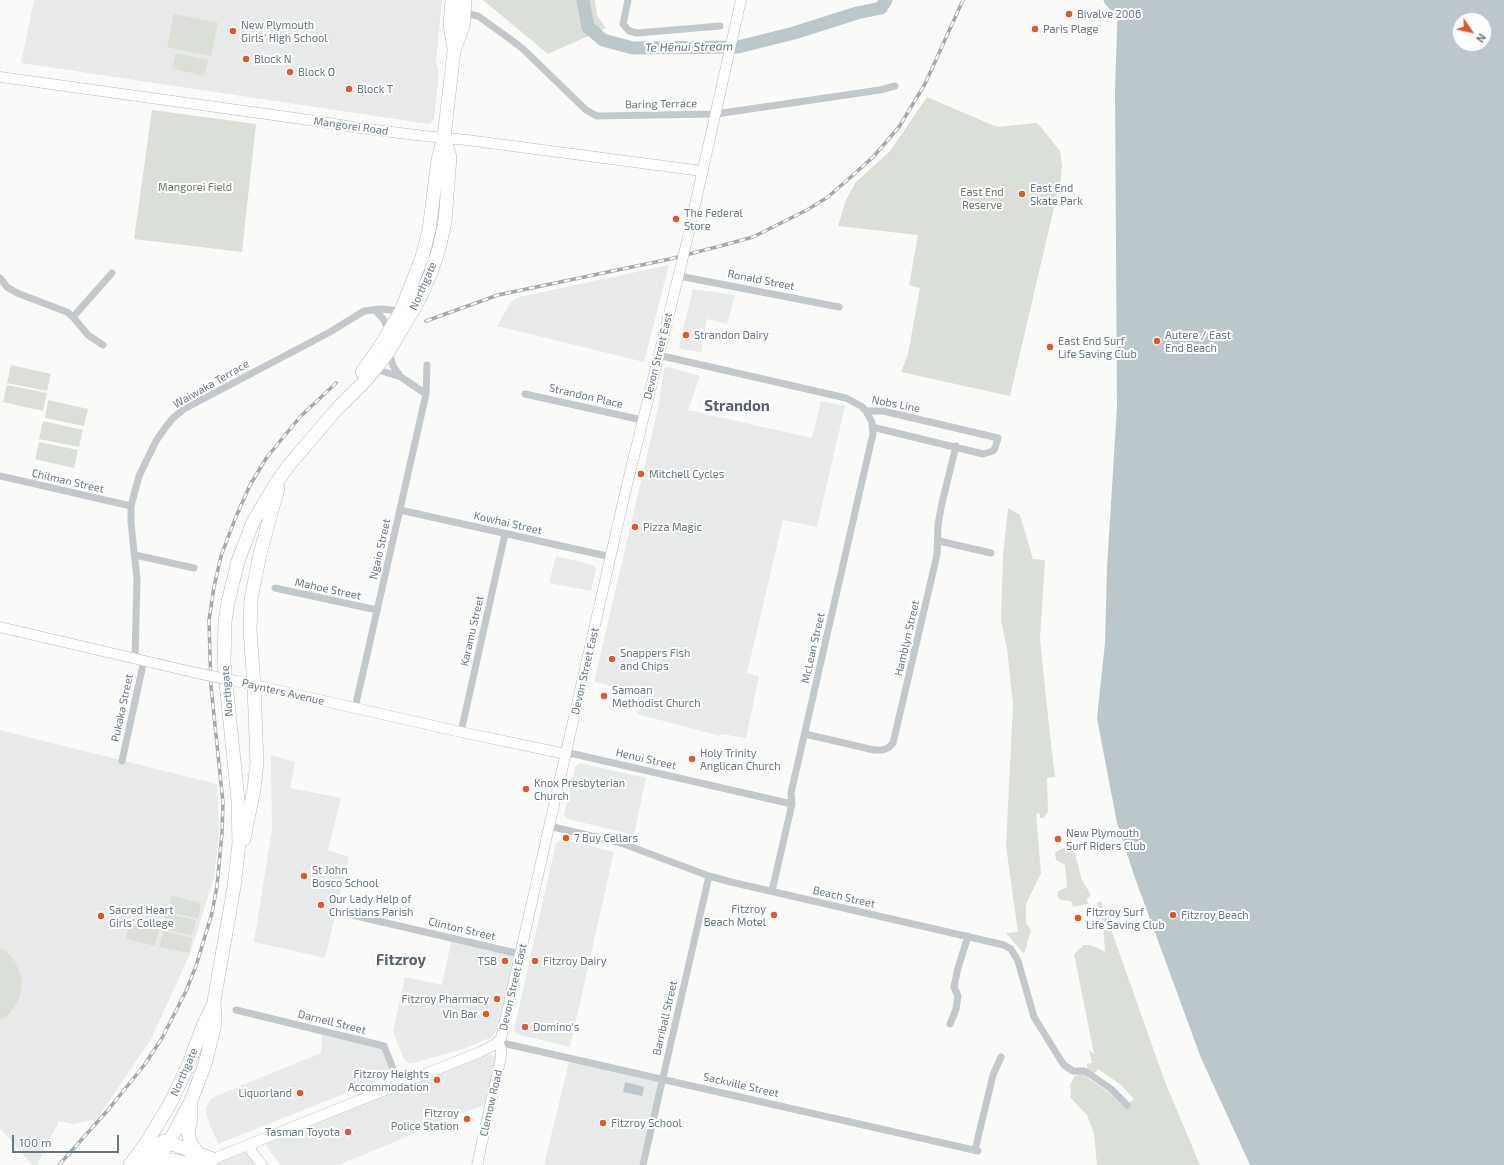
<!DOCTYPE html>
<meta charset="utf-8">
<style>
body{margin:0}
#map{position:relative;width:1504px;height:1165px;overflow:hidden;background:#fafaf8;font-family:"Exo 2",sans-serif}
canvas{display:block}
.north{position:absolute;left:1452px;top:12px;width:40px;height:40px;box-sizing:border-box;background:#fff;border:1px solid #c1c8cd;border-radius:50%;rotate:124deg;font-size:11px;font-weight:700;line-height:16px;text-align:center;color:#657683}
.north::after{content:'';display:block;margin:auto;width:14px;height:18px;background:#e4572e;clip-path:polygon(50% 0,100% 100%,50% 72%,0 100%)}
.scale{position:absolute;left:12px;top:1135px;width:107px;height:18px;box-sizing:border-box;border:2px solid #657683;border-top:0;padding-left:5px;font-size:12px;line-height:14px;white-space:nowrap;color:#657683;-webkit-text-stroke:3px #fff;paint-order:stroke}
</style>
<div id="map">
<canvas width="1504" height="1165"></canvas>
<div class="north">N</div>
<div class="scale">100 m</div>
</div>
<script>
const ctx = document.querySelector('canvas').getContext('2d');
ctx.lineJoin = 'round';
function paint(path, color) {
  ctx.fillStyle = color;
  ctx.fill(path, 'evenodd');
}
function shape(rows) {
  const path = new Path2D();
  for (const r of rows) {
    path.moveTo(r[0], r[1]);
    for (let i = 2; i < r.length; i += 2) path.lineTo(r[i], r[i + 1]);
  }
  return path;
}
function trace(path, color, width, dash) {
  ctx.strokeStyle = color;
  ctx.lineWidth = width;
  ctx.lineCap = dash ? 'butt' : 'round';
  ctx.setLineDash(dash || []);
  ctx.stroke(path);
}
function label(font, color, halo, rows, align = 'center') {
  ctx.font = font + ' "Exo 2",sans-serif';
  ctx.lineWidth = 4;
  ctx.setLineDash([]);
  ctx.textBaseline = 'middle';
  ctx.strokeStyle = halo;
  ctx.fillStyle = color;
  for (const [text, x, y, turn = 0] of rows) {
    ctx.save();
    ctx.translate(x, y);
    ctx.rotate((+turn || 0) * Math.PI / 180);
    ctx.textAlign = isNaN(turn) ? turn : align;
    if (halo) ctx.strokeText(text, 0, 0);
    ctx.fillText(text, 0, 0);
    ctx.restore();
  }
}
paint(shape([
 [34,0,442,0,436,62,439,72,434,119,429,124,21,63],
 [669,265,644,362,497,326,511,302,519,297],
 [693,289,735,295,727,324,707,319,701,352,681,349,679,346],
 [668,367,700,376,688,410,812,438,821,401,845,406,817,527,783,520,747,673,759,676,746,738,721,734,720,736,637,714,642,689,636,688,630,690,594,682,659,404,664,369],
 [556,556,593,565,596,569,591,591,549,583],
 [0,730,217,784,219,833,214,878,190,954,151,1039,97,1119,73,1124,59,1121,37,1165,32,1165,0,1128],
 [271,755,295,762,290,788,341,798,328,850,349,857,325,958,254,942,272,829],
 [579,763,646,778,634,835,568,819,564,815,575,767],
 [562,839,614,852,570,1047,517,1034,514,1030,556,843],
 [452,938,515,951,498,1027,492,1037,463,1049,410,1064,405,1061,393,1032,405,977,442,985],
 [322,1035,384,1048,394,1074,218,1144,207,1117,206,1108,210,1100,216,1096,321,1053],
 [490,1054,498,1055,485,1104,339,1165,281,1165,266,1146,267,1140],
 [570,1058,662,1080,641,1165,544,1165],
 [247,1149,262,1165,212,1165]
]), '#e8e9e9');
paint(shape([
 [483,0,595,0,597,16,606,28,548,54],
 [174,14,218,23,211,56,167,47],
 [176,53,208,60,204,76,172,68],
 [927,97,997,127,1036,123,1040,126,1060,151,1062,166,1061,178,1010,396,901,372,908,354,920,288,909,285,918,235,838,226,846,200,856,182,890,151],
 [152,110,256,124,242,252,134,239],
 [11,365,51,374,47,391,7,383],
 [7,385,47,393,43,411,3,402],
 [48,400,88,409,84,426,45,418],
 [43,421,83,430,79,447,39,439],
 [39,442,78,450,74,468,35,459],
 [1008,508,1020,515,1033,559,1045,560,1040,639,1050,736,1055,777,1047,778,1048,811,1044,818,1040,818,1040,813,1036,814,1041,873,1026,904,1026,923,1031,930,1024,954,1006,933,1018,932,1006,846,1013,705,1007,648,1001,621,1003,556],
 [1066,847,1073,847,1082,880,1091,895,1087,899,1088,904,1073,907,1071,901,1060,900,1057,896,1058,891,1067,887,1065,865,1056,860,1055,852],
 [172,896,201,903,198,918,168,912],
 [1101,901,1165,1082,1200,1165,1097,1165,1094,1133,1087,1115,1070,1097,1071,1095,1070,1085,1075,1076,1082,1074,1108,1092,1124,1107,1134,1099,1120,1084,1098,1069,1095,1073,1087,1069,1087,1064,1092,1063,1089,1050,1094,1054,1074,954,1084,945,1089,945,1096,947,1105,952,1103,922,1097,903],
 [166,914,196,920,192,935,163,929],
 [129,924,159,930,155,946,126,939],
 [163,931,192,938,189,953,159,947],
 [0,948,8,953,16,963,22,981,20,994,18,1001,10,1013,0,1020]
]), '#dadfd7');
paint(shape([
 [1118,0,1504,0,1504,1165,1250,1165,1201,1058,1135,878,1117,823,1097,718,1105,643,1107,568,1117,407,1115,90],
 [1460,20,1484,20,1484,44,1460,44],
 [625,1082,644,1087,642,1096,623,1092]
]), '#bbc7cb');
trace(shape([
 [583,0,588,27,603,40,633,48,738,47,794,33,857,13,881,8,886,0],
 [1110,0,1118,8]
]), '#bbc7cb', 13);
const secondary = shape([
 [0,77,302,119,360,128,424,136,467,140,702,171],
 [686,245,741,0],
 [0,627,201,674],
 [236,681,461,732,566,754],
 [249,1145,252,1152,262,1165],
 [213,1159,480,1052,494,1045,501,1038,625,493,682,261],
 [477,1165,501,1057,501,1049,498,1042]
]);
const highway = shape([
 [452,0,450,25,454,48],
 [362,372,379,348,401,311,422,257,429,230,438,160,444,137,454,51,463,26,465,0],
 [244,839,254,789,257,763,254,686,250,630,251,599,260,554,278,488],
 [191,1105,191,1119,188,1132,189,1137,191,1144,197,1152],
 [159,1158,192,1164,202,1163,213,1159],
 [130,1165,148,1140,170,1104,188,1066,203,1026,213,1005],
 [142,1165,156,1146,164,1141,213,1159],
 [154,1165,173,1135,191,1101,205,1064,215,1025,214,1001,234,887,239,843,238,800,224,663,225,622,228,602,238,561,253,522,276,483,289,465,336,410,366,380,375,369,389,351,419,300,430,275,439,249,445,221,450,157,444,137]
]);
trace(secondary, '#b3babf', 11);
trace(highway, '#b4b9bd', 14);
trace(shape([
 [628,0,623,24,629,31,637,33,720,26],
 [464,13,478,16,510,39,523,49,586,110,597,116,716,114,880,90,895,86],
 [679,276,839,307],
 [0,278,7,287,17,293,67,312,73,317,88,335,103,345],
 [375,310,384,320,389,332],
 [73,317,112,273],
 [389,351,393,366,401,377],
 [658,355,846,398,861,406,866,411,872,422,873,435,871,442,791,793,792,804,772,891],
 [375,369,401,377,426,394],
 [525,394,642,420],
 [866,411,883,411,998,438,995,448,993,451,983,454,872,427],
 [0,476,131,506],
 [400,510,611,557],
 [939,541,991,553],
 [135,555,194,568],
 [275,588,377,610],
 [135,658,137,579,131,523,131,506,139,476,156,441,165,428,173,418,184,409,330,332,364,311,381,309,401,311],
 [355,708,426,394,427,365],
 [461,732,505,534],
 [805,734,874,750,882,750,888,748,893,743,937,555,938,525,942,503,956,446],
 [566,754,574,754,792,804],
 [122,761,144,660],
 [549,826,621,843,709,876,731,882,1004,945,1011,949,1018,961,1034,1017,1060,1059,1064,1065,1073,1071,1084,1071,1091,1075,1111,1089,1127,1105],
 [352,915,520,954],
 [236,1010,384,1046,399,1084],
 [950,1024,956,1009,958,996,954,987,958,968,968,936],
 [498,1042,978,1151],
 [975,1150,993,1075,1001,1057],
 [643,1165,709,876]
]), '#c3c8cc', 7);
trace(secondary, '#fff', 10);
trace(highway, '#fff', 13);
const rail = shape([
 [426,321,498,295,670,259,724,245,753,237,807,210,828,197,861,168,874,156,899,127,925,84,963,0],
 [59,1165,108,1110,145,1064,162,1038,186,991,196,966,212,913,217,886,222,833,223,803,211,686,210,655,209,620,214,587,221,556,235,519,250,485,267,457,300,417,336,383]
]);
trace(rail, '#a2aab0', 3.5);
trace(rail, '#fff', 2, [6]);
const secondaryBridge = shape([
 [682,261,686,245],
 [201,674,236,681]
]);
trace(secondaryBridge, '#b3babf', 11, []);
trace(secondaryBridge, '#fff', 10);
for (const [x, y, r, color] of [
 [1069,14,4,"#e4572e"],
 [1035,29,4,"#e4572e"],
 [233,31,4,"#e4572e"],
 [246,59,4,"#e4572e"],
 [290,72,4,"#e4572e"],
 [349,89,4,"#e4572e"],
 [1022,194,4,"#e4572e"],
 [676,219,4,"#e4572e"],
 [686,335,4,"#e4572e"],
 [1157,341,4,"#e4572e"],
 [1050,347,4,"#e4572e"],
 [641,474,4,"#e4572e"],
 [635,527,4,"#e4572e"],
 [612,659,4,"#e4572e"],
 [604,696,4,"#e4572e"],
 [692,759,4,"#e4572e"],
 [526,789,4,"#e4572e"],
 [566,838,4,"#e4572e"],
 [1058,839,4,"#e4572e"],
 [304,876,4,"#e4572e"],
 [321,905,4,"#e4572e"],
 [774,915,4,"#e4572e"],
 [1173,915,4,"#e4572e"],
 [101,916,4,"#e4572e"],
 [1078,918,4,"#e4572e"],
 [505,961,4,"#e4572e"],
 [535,961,4,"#e4572e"],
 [497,999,4,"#e4572e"],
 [486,1014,4,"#e4572e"],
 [525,1027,4,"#e4572e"],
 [437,1080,4,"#e4572e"],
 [300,1093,4,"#e4572e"],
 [467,1119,4,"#e4572e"],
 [603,1123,4,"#e4572e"],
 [348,1132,4,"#e4572e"]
]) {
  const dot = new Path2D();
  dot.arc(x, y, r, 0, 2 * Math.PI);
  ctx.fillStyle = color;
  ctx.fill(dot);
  trace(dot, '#fff', 1.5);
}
label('11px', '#657683', '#fff', [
 ["Bivalve 2006",1077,14],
 ["New Plymouth",241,25],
 ["Girls' High School",241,38],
 ["Paris Plage",1043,29],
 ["Block N",254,59],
 ["Block O",298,72],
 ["Block T",357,89],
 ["East End",1030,188],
 ["Skate Park",1030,201],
 ["The Federal",684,213],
 ["Store",684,226],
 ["Strandon Dairy",694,335],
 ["Autere / East",1165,335],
 ["End Beach",1165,348],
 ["East End Surf",1058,341],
 ["Life Saving Club",1058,354],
 ["Mitchell Cycles",649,474],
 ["Pizza Magic",643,527],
 ["Snappers Fish",620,653],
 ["and Chips",620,666],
 ["Samoan",612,690],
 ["Methodist Church",612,703],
 ["Holy Trinity",700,753],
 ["Anglican Church",700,766],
 ["Knox Presbyterian",534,783],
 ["Church",534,796],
 ["New Plymouth",1066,833],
 ["Surf Riders Club",1066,846],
 ["7 Buy Cellars",574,838],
 ["St John",312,870],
 ["Bosco School",312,883],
 ["Our Lady Help of",329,899],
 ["Christians Parish",329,912],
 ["Fitzroy",766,909,"right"],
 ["Beach Motel",766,922,"right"],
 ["Sacred Heart",109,910],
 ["Girls' College",109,923],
 ["Fitzroy Surf",1086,912],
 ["Life Saving Club",1086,925],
 ["Fitzroy Beach",1181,915],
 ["TSB",497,961,"right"],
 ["Fitzroy Dairy",543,961],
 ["Fitzroy Pharmacy",489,999,"right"],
 ["Vin Bar",478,1014,"right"],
 ["Domino's",533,1027],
 ["Fitzroy Heights",429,1074,"right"],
 ["Accommodation",429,1087,"right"],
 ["Liquorland",292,1093,"right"],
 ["Fitzroy",459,1113,"right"],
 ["Police Station",459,1126,"right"],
 ["Fitzroy School",611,1123],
 ["Tasman Toyota",340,1132,"right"]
], 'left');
label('11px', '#657683', '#fff', [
 ["Baring Terrace",661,104,-1],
 ["Mangorei Road",351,126,8],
 ["Ronald Street",761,280,11],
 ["Northgate",423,286,-66],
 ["Devon Street East",658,356,-76],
 ["Waiwaka Terrace",211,384,-30],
 ["Strandon Place",586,396,13],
 ["Nobs Line",896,404,11],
 ["Chilman Street",68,481,13],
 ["Kowhai Street",508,523,13],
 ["Ngaio Street",380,549,-77],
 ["Mahoe Street",328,589,12],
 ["Karamu Street",472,631,-77],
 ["Hamblyn Street",907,638,-77],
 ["McLean Street",813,648,-77],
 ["Devon Street East",585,671,-77],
 ["Northgate",227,691,-95],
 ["Paynters Avenue",283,692,13],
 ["Pukaka Street",122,708,-78],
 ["Henui Street",646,759,13],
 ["Beach Street",844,897,13],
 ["Clinton Street",462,929,13],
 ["Devon Street East",513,987,-77],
 ["Barriball Street",665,1018,-77],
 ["Darnell Street",332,1022,14],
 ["Northgate",184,1072,-66],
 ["Sackville Street",741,1085,13],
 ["Clemow Road",491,1103,-77]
]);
label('11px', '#687a64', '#fff', [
 ["Mangorei Field",195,187],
 ["East End",982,192],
 ["Reserve",982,205]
]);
label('italic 12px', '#60757c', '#fff', [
 ["Te Hēnui Stream",689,47,-1]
]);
label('bold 15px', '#57646e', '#fff', [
 ["Strandon",737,406],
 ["Fitzroy",401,960]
]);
</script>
